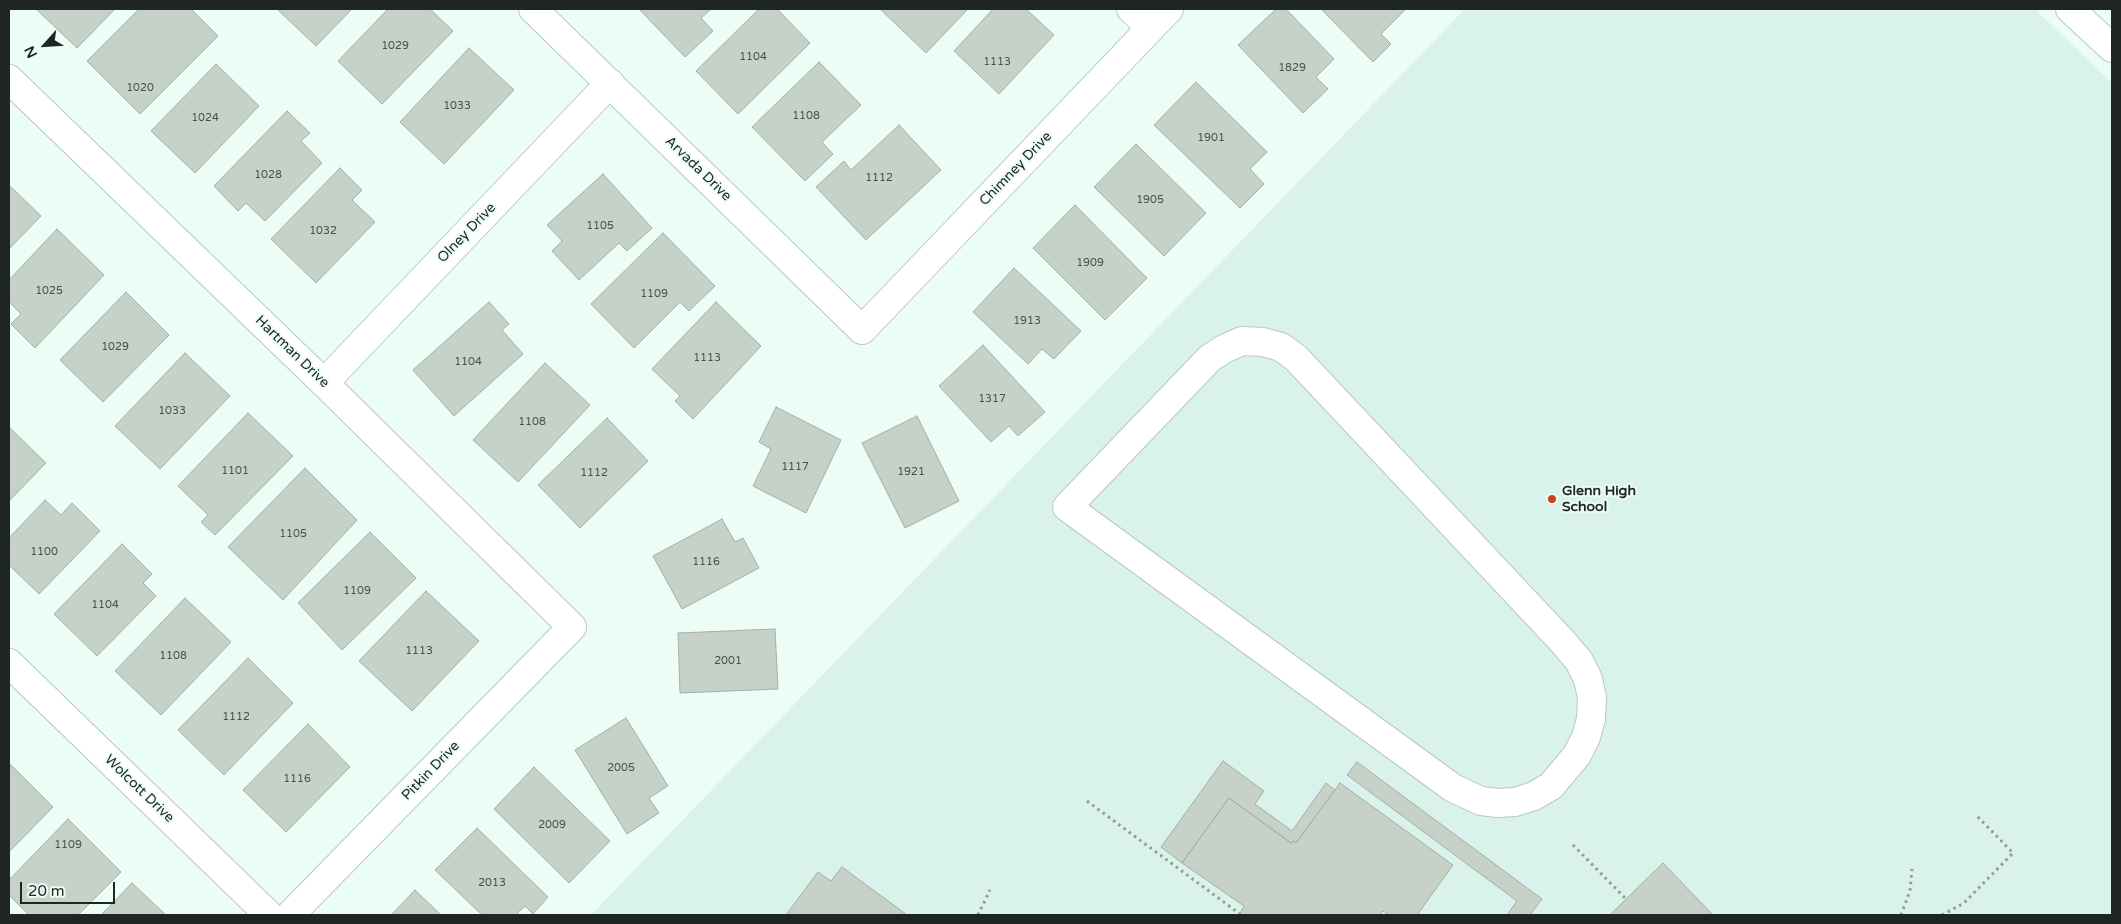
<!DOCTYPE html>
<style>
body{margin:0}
#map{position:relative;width:2121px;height:924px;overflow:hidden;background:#ecfcf7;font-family:"Varela Round",sans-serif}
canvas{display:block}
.frame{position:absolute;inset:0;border:10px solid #1f2523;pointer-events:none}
.north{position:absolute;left:20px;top:20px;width:50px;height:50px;-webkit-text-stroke:4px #ecfcf7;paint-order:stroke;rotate:244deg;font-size:14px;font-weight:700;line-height:20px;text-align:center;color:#1f2523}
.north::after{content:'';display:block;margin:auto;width:18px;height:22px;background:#1f2523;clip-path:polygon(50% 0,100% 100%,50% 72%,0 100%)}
.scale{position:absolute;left:20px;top:882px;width:95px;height:22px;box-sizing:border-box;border:2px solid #1f2523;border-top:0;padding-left:6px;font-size:15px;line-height:18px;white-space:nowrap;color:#1f2523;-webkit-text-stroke:4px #ecfcf7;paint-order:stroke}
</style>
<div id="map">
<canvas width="2121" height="924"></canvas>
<div class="frame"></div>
<div class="north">N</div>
<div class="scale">20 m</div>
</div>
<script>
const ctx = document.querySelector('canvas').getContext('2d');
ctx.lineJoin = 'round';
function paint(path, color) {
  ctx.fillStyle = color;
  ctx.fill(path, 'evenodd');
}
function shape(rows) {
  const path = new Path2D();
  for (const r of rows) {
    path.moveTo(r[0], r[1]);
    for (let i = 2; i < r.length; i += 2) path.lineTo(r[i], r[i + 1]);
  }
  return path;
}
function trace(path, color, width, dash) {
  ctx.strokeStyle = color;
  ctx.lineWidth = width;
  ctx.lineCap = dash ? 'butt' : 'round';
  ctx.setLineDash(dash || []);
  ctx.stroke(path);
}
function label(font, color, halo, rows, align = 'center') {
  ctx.font = font + ' "Varela Round",sans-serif';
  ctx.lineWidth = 4;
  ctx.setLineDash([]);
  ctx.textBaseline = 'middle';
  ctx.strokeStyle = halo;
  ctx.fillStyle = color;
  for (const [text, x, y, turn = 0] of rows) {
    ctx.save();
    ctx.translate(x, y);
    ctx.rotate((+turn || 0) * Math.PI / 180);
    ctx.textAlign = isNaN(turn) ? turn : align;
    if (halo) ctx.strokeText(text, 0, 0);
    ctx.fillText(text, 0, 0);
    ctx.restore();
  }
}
paint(shape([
 [1465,9,2035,9,2112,83,2112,915,591,915]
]), '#d9f2eb');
const building = shape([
 [36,9,115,9,77,48,36,9],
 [139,9,191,9,218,36,140,114,87,61,139,9],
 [277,9,352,9,316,46,277,9],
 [388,9,430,9,453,31,382,104,338,61,388,9],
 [639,9,711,9,701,18,713,31,685,57,639,9],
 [759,9,777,9,810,43,738,114,696,71,759,9],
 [880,9,968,9,926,53,880,9],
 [993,9,1026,9,1054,35,999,94,954,51,993,9],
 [1276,9,1286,9,1334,59,1316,77,1328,89,1303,113,1238,45,1276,9],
 [1321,9,1406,9,1381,34,1391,44,1373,62,1321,9],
 [469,48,514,90,444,164,400,122,469,48],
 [819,62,861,105,822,142,833,154,805,181,752,127,819,62],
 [216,64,259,106,195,173,151,131,216,64],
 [1196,82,1267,152,1250,169,1264,184,1240,208,1154,125,1196,82],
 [287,111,310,133,301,141,322,163,265,221,246,203,238,211,214,186,287,111],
 [899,125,941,170,866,240,816,187,844,161,851,170,899,125],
 [1136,144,1206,213,1164,256,1094,187,1136,144],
 [340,168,362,190,352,200,375,222,316,283,271,239,340,168],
 [603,174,652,228,627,251,619,243,579,280,552,251,562,241,547,225,603,174],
 [9,185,41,216,9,249,9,185],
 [1075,205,1147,278,1105,320,1033,248,1075,205],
 [57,229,104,275,35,348,11,324,21,314,9,302,9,280,57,229],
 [663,233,715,286,689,311,680,302,634,348,591,304,663,233],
 [1014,268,1081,331,1054,359,1042,349,1028,364,973,312,1014,268],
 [126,292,169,335,103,402,60,360,126,292],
 [489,302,509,324,502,330,523,354,454,416,413,370,489,302],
 [716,302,761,346,693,419,675,401,680,396,652,369,716,302],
 [983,345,1045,412,1018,436,1009,426,991,442,939,386,983,345],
 [185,353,230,396,160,469,115,426,185,353],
 [545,363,590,405,518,482,473,440,545,363],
 [776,407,841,440,806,513,753,486,771,449,759,442,776,407],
 [248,413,293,456,215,535,201,522,208,515,178,486,248,413],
 [917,416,959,501,905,528,862,443,917,416],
 [607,418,648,461,580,528,538,485,607,418],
 [9,427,46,463,9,501,9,427],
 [305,468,357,520,283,600,228,547,305,468],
 [45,500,61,515,72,503,100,531,39,594,9,565,9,538,45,500],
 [722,519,735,542,743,538,759,568,682,609,653,556,722,519],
 [370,532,416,578,342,650,298,603,370,532],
 [122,544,152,574,143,583,156,596,97,656,54,614,122,544],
 [426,591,479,641,412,711,359,661,426,591],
 [185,598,231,642,161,715,115,671,185,598],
 [775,629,778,689,680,693,678,633,775,629],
 [248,658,293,703,224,775,178,730,248,658],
 [626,718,668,786,649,798,659,813,627,834,575,750,626,718],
 [308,724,350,767,286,832,243,790,308,724],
 [1223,761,1264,791,1255,804,1292,831,1326,783,1335,790,1296,843,1294,841,1291,843,1229,798,1182,863,1161,847,1223,761],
 [1357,762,1542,899,1530,915,1507,915,1517,901,1347,775,1357,762],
 [11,765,53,807,9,852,9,768,11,765],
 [534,767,610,841,569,883,494,809,534,767],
 [1340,783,1453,865,1417,915,1389,915,1383,911,1379,915,1239,915,1244,906,1182,863,1229,798,1291,843,1294,841,1296,843,1340,783],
 [68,819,121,872,78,915,29,915,9,895,9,880,68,819],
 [477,828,548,897,533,914,525,906,516,915,482,915,435,870,477,828],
 [1663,863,1713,915,1610,915,1626,899,1663,863],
 [842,867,907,915,786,915,818,872,831,881,842,867],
 [132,883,166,915,101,915,132,883],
 [415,890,441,915,391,915,415,890]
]);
paint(building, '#c6d1c7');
trace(building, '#a4afa5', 1);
const minor = shape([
 [533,9,862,330,1169,9],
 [1131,9,1151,28],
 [2070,9,2112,48],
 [9,79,324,383,572,627,290,915],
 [1242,341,1263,342,1281,347,1296,358,1563,642,1579,661,1588,679,1592,698,1591,719,1586,737,1577,755,1551,786,1534,796,1515,802,1498,803,1481,801,1453,788,1067,507,1210,358,1224,349,1242,341],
 [324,383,610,83],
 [9,663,269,915]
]);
trace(minor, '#b9c8c4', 30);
trace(shape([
 [1087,801,1240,914],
 [1573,845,1626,899],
 [978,915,990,890],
 [1901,915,1910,891,1912,869],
 [1942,915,1964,903,2013,853,1976,815]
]), '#909b98', 3, [2.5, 4]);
trace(minor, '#fff', 28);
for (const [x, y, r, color] of [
 [1552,499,5,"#cb421e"]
]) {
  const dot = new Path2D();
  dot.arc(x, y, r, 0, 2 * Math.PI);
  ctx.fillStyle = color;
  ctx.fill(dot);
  trace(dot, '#ecfcf7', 2);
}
label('11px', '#49504c', null, [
 ["1029",395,46],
 ["1104",753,57],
 ["1113",997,62],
 ["1829",1292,68],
 ["1020",140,88],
 ["1033",457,106],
 ["1108",806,116],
 ["1024",205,118],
 ["1901",1211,138],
 ["1028",268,175],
 ["1112",879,178],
 ["1905",1150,200],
 ["1105",600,226],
 ["1032",323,231],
 ["1909",1090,263],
 ["1025",49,291],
 ["1109",654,294],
 ["1913",1027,321],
 ["1029",115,347],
 ["1113",707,358],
 ["1104",468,362],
 ["1317",992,399],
 ["1033",172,411],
 ["1108",532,422],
 ["1117",795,467],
 ["1101",235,471],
 ["1921",911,472],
 ["1112",594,473],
 ["1105",293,534],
 ["1100",44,552],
 ["1116",706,562],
 ["1109",357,591],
 ["1104",105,605],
 ["1113",419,651],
 ["1108",173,656],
 ["2001",728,661],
 ["1112",236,717],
 ["2005",621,768],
 ["1116",297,779],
 ["2009",552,825],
 ["1109",68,845],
 ["2013",492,883]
]);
label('14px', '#1f2523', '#ecfcf7', [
 ["Arvada Drive",698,169,44],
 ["Chimney Drive",1016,169,-46],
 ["Olney Drive",467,233,-46],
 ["Hartman Drive",292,352,44],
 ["Pitkin Drive",431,771,-46],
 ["Wolcott Drive",139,789,44]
]);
label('bold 14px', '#1f2523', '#ecfcf7', [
 ["Glenn High",1562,491],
 ["School",1562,507]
], 'left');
</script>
